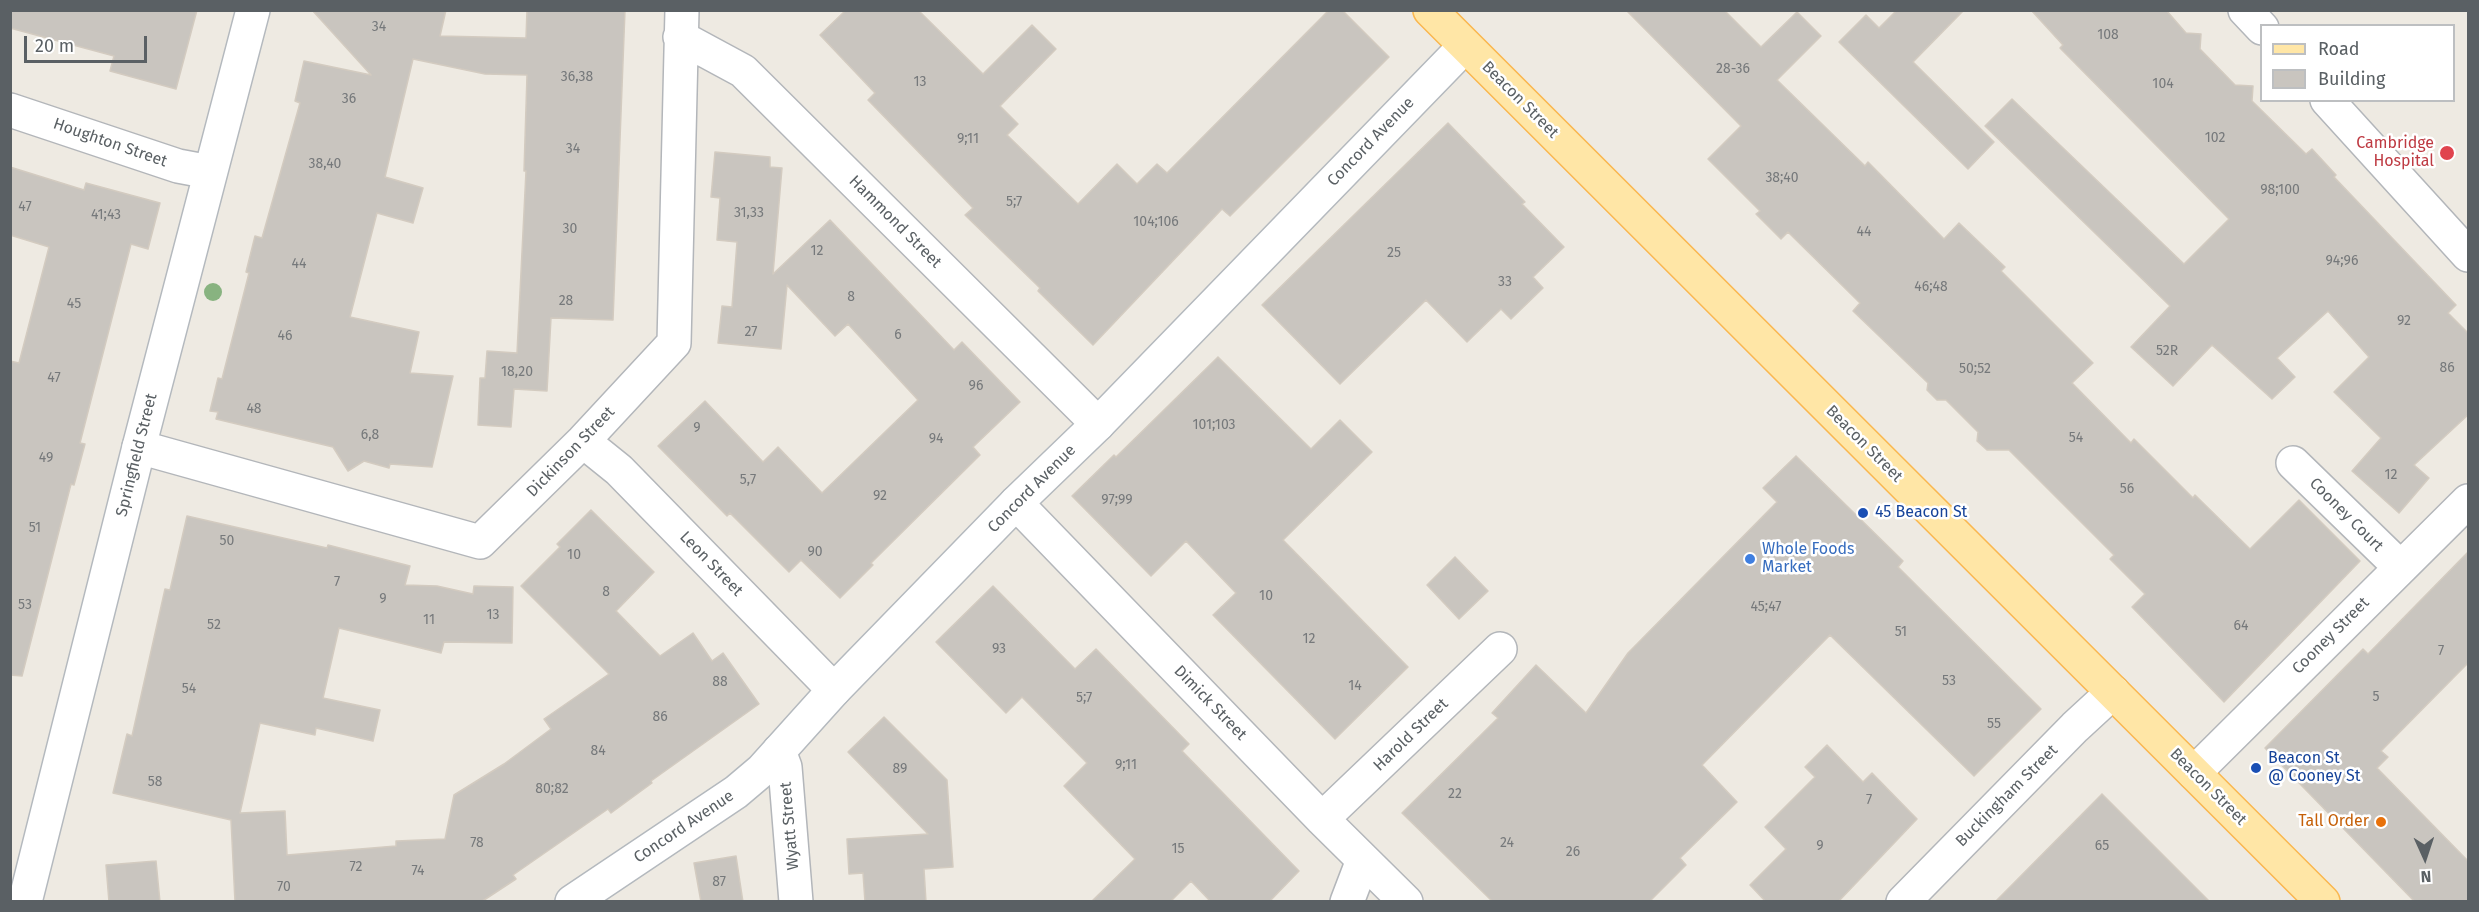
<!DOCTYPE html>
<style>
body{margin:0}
#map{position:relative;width:2479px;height:912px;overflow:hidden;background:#eeeae2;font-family:"Fira Sans",sans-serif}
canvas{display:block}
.frame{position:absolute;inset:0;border:12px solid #5a6064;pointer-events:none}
.legend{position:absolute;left:2260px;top:24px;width:195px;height:78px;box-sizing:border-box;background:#fff;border:2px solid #bdbfc1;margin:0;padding:8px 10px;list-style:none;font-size:18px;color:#5a6064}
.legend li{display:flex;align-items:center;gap:12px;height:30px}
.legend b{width:30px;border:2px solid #bdbfc1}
.north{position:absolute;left:2395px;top:828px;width:60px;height:60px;-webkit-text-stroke:4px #fff;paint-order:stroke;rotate:177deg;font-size:16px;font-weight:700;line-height:24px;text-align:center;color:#5a6064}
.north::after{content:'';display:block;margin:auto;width:21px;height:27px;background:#5a6064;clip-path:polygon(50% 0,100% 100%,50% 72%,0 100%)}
.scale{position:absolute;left:24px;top:36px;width:123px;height:27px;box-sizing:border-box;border:3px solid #5a6064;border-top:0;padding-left:8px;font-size:18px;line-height:21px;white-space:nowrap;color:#5a6064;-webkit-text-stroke:4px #fff;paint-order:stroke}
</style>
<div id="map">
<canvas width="2479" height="912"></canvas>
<div class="frame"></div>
<ul class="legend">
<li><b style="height:8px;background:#ffe6a6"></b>Road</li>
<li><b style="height:16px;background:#c9c5bf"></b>Building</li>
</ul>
<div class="north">N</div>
<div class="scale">20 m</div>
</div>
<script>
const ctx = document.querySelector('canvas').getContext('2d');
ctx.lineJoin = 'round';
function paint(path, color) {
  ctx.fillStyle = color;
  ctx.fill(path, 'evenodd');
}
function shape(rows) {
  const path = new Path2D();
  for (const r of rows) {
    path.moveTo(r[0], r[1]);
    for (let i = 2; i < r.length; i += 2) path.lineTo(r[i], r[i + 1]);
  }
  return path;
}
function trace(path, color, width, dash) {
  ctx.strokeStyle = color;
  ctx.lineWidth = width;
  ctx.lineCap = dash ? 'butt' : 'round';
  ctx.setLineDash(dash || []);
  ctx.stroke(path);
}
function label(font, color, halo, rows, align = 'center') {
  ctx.font = font + ' "Fira Sans",sans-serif';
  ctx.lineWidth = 5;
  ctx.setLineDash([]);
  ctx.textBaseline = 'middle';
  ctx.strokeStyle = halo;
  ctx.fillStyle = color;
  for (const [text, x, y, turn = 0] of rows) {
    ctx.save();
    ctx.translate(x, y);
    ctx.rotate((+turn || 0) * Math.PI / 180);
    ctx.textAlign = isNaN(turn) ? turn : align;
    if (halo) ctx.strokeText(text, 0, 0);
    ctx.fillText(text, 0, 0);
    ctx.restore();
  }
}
const building = shape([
 [10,10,197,10,176,89,110,71,114,56,10,28,10,10],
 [312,10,446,10,440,36,526,38,527,10,625,10,613,320,551,318,547,391,514,389,511,427,478,425,480,378,485,378,487,351,517,353,526,171,524,171,527,75,485,74,413,59,385,177,423,188,413,223,377,213,350,317,419,332,410,373,453,376,432,467,390,464,389,468,364,461,348,471,333,447,216,419,218,412,210,411,218,378,222,379,249,273,246,272,255,236,262,238,300,103,295,101,304,61,371,75,312,10],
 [846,10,918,10,983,74,1032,25,1056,49,1000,106,1018,124,1007,135,1078,204,1117,164,1137,184,1157,164,1167,173,1329,10,1342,10,1389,57,1230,216,1222,209,1093,345,1038,291,1040,288,965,215,973,208,868,100,875,93,820,35,846,10],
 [1626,10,1724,10,1761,47,1797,12,1821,36,1777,80,1865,166,1868,162,1944,239,1959,223,2005,267,2001,271,2093,363,2072,383,2131,443,2134,439,2193,498,2195,495,2250,549,2299,500,2360,561,2224,702,2132,607,2145,594,2110,559,2114,555,2009,450,1987,450,1977,441,1978,432,1946,400,1937,400,1927,390,1928,383,1853,311,1860,303,1788,232,1781,239,1756,214,1760,211,1708,159,1741,126,1626,10],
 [1897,10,1964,10,1913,62,1994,142,1968,169,1839,42,1866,15,1879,28,1897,10],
 [2031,10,2166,10,2186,33,2201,34,2200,49,2235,85,2253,86,2252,101,2306,154,2312,149,2336,175,2334,177,2456,305,2448,313,2469,334,2469,414,2414,465,2429,478,2399,513,2352,471,2381,438,2334,392,2369,357,2328,311,2277,358,2295,377,2272,399,2212,345,2173,386,2131,347,2170,306,1985,126,2012,99,2184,264,2229,219,2060,48,2063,45,2031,10],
 [1448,123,1525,202,1522,204,1564,247,1533,277,1543,288,1511,319,1501,309,1467,342,1426,300,1340,384,1262,305,1448,123],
 [715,152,770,157,770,167,782,168,773,274,830,220,954,350,962,342,1020,402,973,447,980,455,871,563,873,565,840,598,801,560,789,572,730,513,727,516,658,446,705,401,763,462,778,447,822,493,918,400,848,324,835,336,787,285,781,349,718,343,722,306,732,307,737,242,717,240,720,198,711,197,715,152],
 [10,167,84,190,86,183,160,203,148,249,131,244,80,443,85,444,74,485,71,484,22,676,10,675,10,361,19,363,49,247,10,235,10,167],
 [1218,357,1311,449,1340,420,1372,452,1283,540,1408,667,1335,739,1213,615,1236,593,1186,541,1151,576,1072,496,1114,455,1116,457,1218,357],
 [1796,456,1903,561,1898,567,2041,709,1974,776,1830,635,1702,765,1737,802,1680,858,1686,865,1649,902,1493,902,1402,813,1498,718,1492,713,1536,665,1586,713,1628,653,1777,502,1763,488,1796,456],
 [591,510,654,572,616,611,660,656,693,633,712,661,723,653,759,704,651,781,652,783,611,813,608,809,513,875,516,879,481,902,235,902,231,820,113,793,127,734,132,736,165,589,170,590,187,516,327,548,328,545,410,566,405,585,437,586,473,594,474,586,513,587,512,643,444,642,441,653,339,628,323,698,380,710,373,741,316,728,315,735,260,723,240,813,285,811,287,855,396,846,396,841,445,839,454,795,504,764,551,729,544,719,609,674,521,586,560,547,557,544,591,510],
 [2469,551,2469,662,2381,751,2388,757,2377,768,2469,862,2469,902,2415,902,2265,748,2363,649,2368,654,2469,551],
 [1455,557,1488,591,1459,619,1427,585,1455,557],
 [993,586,1075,669,1096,649,1189,744,1182,751,1299,871,1269,902,1211,902,1191,881,1170,902,1091,902,1135,859,1064,786,1087,763,1022,697,1006,713,936,642,993,586],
 [884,717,947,780,953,867,924,869,926,902,865,902,863,873,849,874,847,839,928,834,848,752,884,717],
 [1827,745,1863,782,1872,773,1917,819,1838,902,1766,902,1750,885,1786,849,1765,827,1815,777,1805,767,1827,745],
 [2102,794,2210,902,1995,902,2102,794],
 [736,856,743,902,701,902,694,863,736,856],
 [156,861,160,902,109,902,106,865,156,861]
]);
paint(building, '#c9c5bf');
trace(building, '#d3cbc0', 1.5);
const street = shape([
 [2245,10,2262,28],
 [680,37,743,71,1098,424],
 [2327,100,2468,255],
 [10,110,178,166,210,172],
 [583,441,619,470,834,690],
 [139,447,480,542,583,441,674,343,682,10],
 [2293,463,2400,567],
 [1016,503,1322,819,1406,902],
 [779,751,785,767,796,902],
 [2194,773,2468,501],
 [1322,819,1500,649],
 [1347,902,1363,860],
 [1903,902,2075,727,2113,692]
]);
const secondary = shape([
 [25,902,139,447,253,10],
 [572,902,736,792,762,770,834,690,1016,503,1098,424,1465,46]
]);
const primary = shape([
 [1430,10,2323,902]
]);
trace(street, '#b3b6ba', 36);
trace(secondary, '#b4b9be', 36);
trace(primary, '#fab74f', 36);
trace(street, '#fff', 33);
trace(secondary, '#fff', 33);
trace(primary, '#ffe6a6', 33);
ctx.fillStyle = '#88b380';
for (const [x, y] of [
 [213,292]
]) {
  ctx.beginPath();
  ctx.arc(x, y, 9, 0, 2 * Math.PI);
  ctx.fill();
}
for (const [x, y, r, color] of [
 [2447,153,8,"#e0444e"],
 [1863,513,6,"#1a4fb4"],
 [1750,559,6,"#3f7fe0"],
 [2256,768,6,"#1a4fb4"],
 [2381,822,6,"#e8710a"]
]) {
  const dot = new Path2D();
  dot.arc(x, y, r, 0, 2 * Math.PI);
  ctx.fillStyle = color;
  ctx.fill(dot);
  trace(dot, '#fff', 2);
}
label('14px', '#76797b', null, [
 ["34",379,27],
 ["108",2108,35],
 ["28-36",1733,69],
 ["36,38",577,77],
 ["13",920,82],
 ["104",2163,84],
 ["36",349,99],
 ["102",2215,138],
 ["9;11",968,139],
 ["34",573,149],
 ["38,40",325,164],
 ["38;40",1782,178],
 ["98;100",2280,190],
 ["5;7",1014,202],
 ["47",25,207],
 ["31,33",749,213],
 ["41;43",106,215],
 ["104;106",1156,222],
 ["30",570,229],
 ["44",1864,232],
 ["12",817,251],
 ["25",1394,253],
 ["94;96",2342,261],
 ["44",299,264],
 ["33",1505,282],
 ["46;48",1931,287],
 ["8",851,297],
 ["28",566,301],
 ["45",74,304],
 ["92",2404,321],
 ["27",751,332],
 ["6",898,335],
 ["46",285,336],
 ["52R",2167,351],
 ["86",2447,368],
 ["50;52",1975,369],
 ["18,20",517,372],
 ["47",54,378],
 ["96",976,386],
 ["48",254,409],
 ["101;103",1214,425],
 ["9",697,428],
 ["6,8",370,435],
 ["54",2076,438],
 ["94",936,439],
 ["49",46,458],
 ["12",2391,475],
 ["5,7",748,480],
 ["56",2127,489],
 ["92",880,496],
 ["97;99",1117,500],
 ["51",35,528],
 ["50",227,541],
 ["90",815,552],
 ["10",574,555],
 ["7",337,582],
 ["8",606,592],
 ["10",1266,596],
 ["9",383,599],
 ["53",25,605],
 ["45;47",1766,607],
 ["13",493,615],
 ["11",429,620],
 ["52",214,625],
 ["64",2241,626],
 ["51",1901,632],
 ["12",1309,639],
 ["93",999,649],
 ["7",2441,651],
 ["53",1949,681],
 ["88",720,682],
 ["14",1355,686],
 ["54",189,689],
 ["5",2376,697],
 ["5;7",1084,698],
 ["86",660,717],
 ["55",1994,724],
 ["84",598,751],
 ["9;11",1126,765],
 ["89",900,769],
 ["58",155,782],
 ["80;82",552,789],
 ["22",1455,794],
 ["7",1869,800],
 ["78",477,843],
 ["24",1507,843],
 ["9",1820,846],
 ["65",2102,846],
 ["15",1178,849],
 ["26",1573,852],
 ["72",356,867],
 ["74",418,871],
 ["87",719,882],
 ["70",284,887]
]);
label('16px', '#5a6064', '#fff', [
 ["Beacon Street",1520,100,45],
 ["Concord Avenue",1371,142,-46],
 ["Houghton Street",110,143,19],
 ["Hammond Street",895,222,45],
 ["Beacon Street",1864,444,45],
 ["Dickinson Street",571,452,-46],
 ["Springfield Street",137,455,-76],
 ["Concord Avenue",1032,489,-45],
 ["Cooney Court",2346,515,45],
 ["Leon Street",711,564,46],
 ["Cooney Street",2331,636,-45],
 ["Dimick Street",1210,703,46],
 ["Harold Street",1411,735,-44],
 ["Beacon Street",2208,787,45],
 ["Buckingham Street",2007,796,-45],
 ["Wyatt Street",790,826,-95],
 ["Concord Avenue",684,827,-34]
]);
label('16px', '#be3a42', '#fff', [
 ["Cambridge",2434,144],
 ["Hospital",2434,162]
], 'right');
label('16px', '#164399', '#fff', [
 ["45 Beacon St",1875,513],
 ["Beacon St",2268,759],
 ["@ Cooney St",2268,777]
], 'left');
label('16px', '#366cbe', '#fff', [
 ["Whole Foods",1762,550],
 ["Market",1762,568]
], 'left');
label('16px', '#c56008', '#fff', [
 ["Tall Order",2369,822]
], 'right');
</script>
